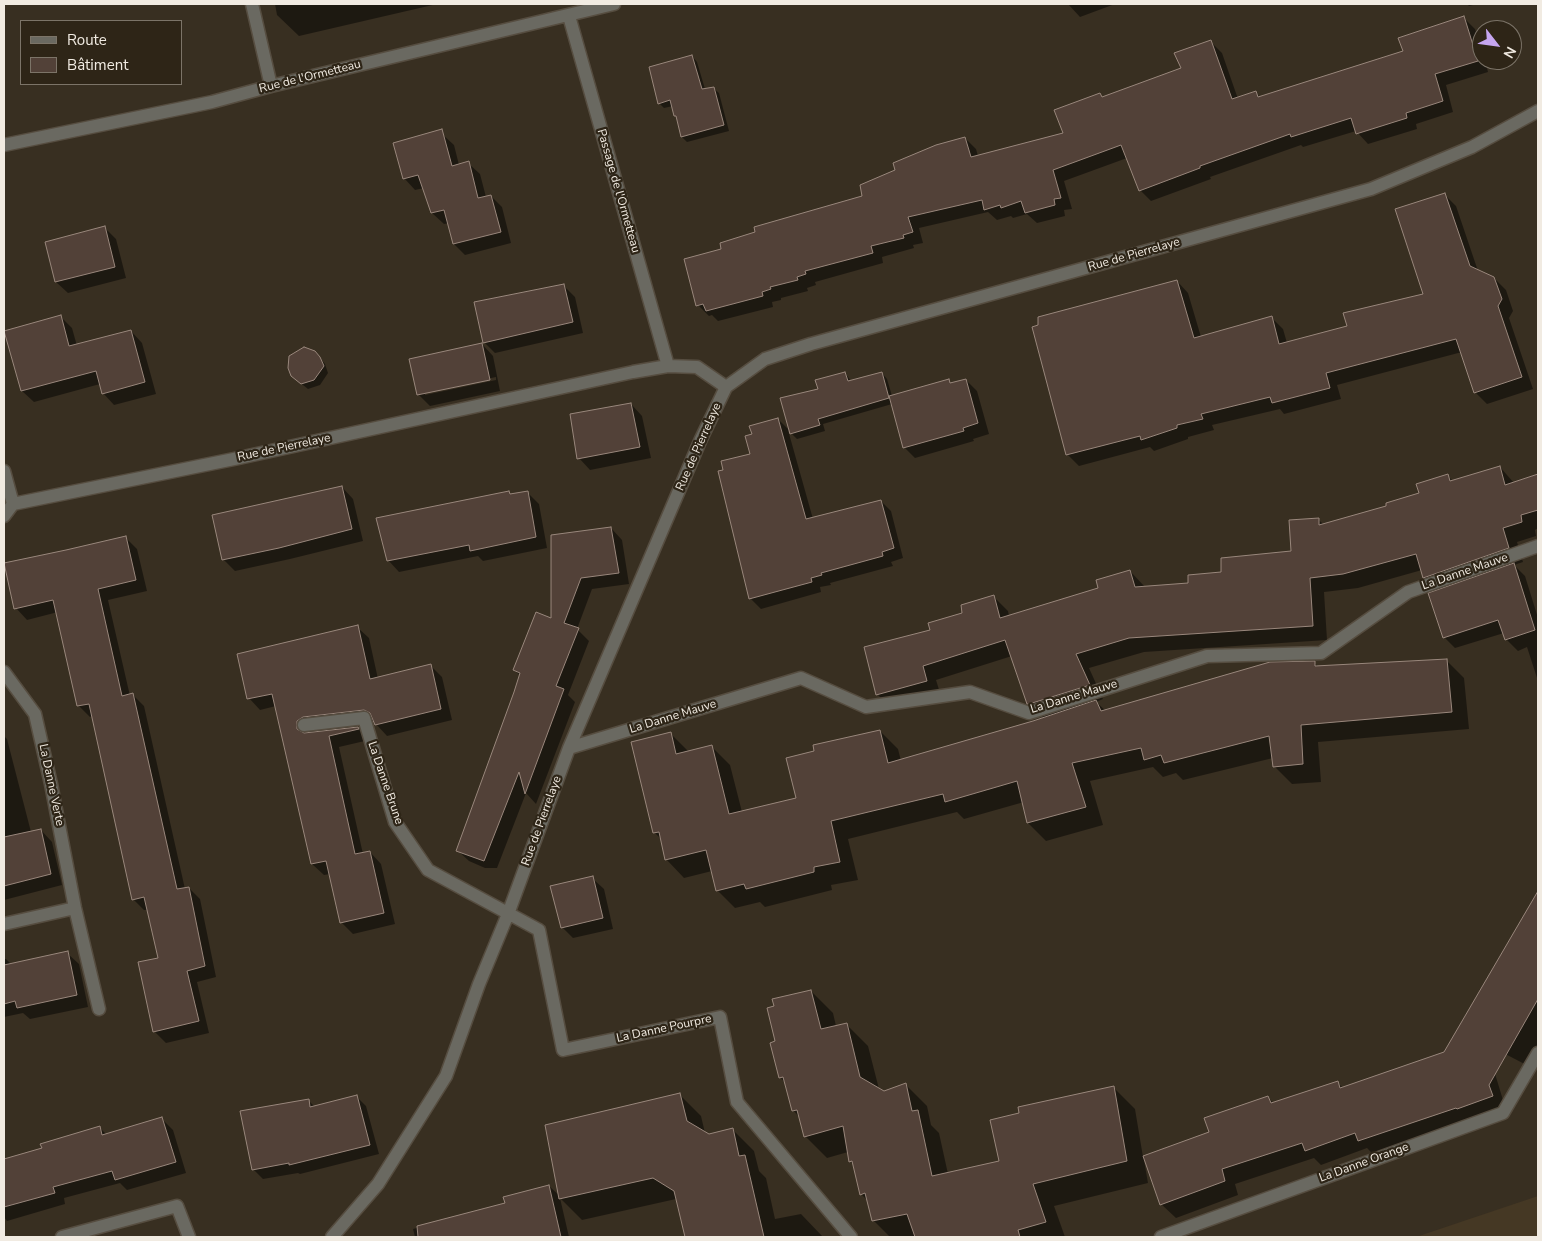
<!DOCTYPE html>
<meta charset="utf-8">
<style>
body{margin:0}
#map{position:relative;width:1542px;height:1241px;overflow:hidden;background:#382f21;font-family:"Nunito Sans",sans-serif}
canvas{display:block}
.frame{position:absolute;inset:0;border:5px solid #f1ebe2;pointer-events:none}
.legend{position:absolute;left:20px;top:20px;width:162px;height:65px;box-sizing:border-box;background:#2e2517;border:1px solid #7c7468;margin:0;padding:6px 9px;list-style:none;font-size:15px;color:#f1ebe2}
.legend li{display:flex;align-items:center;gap:10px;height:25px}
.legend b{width:25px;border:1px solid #7c7468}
.north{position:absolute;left:1472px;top:20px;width:50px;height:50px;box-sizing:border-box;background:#2e2517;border:1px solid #7c7468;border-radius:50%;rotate:120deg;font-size:14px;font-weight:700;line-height:20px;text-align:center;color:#f1ebe2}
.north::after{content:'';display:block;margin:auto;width:18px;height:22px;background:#c6a6f0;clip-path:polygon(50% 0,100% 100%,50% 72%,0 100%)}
</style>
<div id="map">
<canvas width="1542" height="1241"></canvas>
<div class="frame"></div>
<ul class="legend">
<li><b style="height:6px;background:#6a6961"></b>Route</li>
<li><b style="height:14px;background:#524138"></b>Bâtiment</li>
</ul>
<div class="north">N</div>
</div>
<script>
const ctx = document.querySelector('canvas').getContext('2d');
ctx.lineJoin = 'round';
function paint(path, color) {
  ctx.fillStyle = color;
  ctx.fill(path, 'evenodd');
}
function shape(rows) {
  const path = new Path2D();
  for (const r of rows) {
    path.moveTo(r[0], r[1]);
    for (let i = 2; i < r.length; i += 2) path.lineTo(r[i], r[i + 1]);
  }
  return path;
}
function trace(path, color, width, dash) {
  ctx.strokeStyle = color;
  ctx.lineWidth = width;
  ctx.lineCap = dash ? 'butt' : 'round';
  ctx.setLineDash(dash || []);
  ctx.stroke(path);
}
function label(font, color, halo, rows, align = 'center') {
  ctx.font = font + ' "Nunito Sans",sans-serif';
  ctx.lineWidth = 4.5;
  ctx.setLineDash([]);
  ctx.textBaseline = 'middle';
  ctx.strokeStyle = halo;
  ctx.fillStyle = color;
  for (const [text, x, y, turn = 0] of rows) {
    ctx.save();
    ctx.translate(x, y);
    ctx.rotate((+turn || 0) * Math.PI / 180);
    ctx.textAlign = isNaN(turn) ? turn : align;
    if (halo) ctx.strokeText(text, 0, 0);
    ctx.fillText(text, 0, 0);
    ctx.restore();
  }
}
paint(shape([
 [1538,1196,1538,1237,1416,1237]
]), '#453824');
paint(shape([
 [275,4,437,4,299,36,277,15],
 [1068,4,1115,4,1080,17],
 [1467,4,1477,4,1469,6],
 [1464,18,1475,29,1482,51,1482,60,1485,60,1488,72,1446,85,1453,112,1416,124,1417,129,1368,144,1356,131,1303,147,1301,145,1210,177,1211,179,1151,201,1140,190,1127,158,1064,181,1072,209,1064,210,1065,216,1037,223,1027,214,1013,218,1011,216,997,220,988,212,919,228,923,243,913,245,914,248,882,257,883,263,815,282,816,285,807,288,808,291,781,298,781,300,772,302,773,307,718,321,712,315,709,316,698,305,723,250,864,197,965,138,976,149,978,156,1065,134,1100,95,1103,97,1182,69,1211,42,1222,53,1238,99,1255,92,1261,98,1404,51],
 [692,56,697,62,705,89,713,88,719,93,729,131,687,142,682,137,678,118,675,115,673,106,664,108,659,103],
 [442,134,454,145,459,165,468,163,480,174,486,197,491,196,502,207,511,243,465,255,454,244,449,223,444,224,432,213,424,188,415,190,404,178],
 [1444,194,1456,206,1478,271,1494,278,1506,290,1513,311,1509,318,1533,389,1487,404,1475,392,1462,352,1337,385,1341,399,1284,414,1280,409,1212,425,1214,430,1188,437,1188,439,1154,451,1150,447,1079,466,1067,454,1177,281,1188,293,1201,337,1272,318,1283,329,1287,343,1349,326,1424,295],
 [105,228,116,239,126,278,68,293,56,282],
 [564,286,575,297,583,333,495,353,484,342],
 [60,316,72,328,77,346,131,331,142,343,156,394,114,405,103,393,100,384,34,402,22,391,5,331],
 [482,344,493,356,500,391,430,406,418,394],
 [496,377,496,380,425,395,425,392],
 [320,358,325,364,328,373,320,385,308,389,298,381],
 [845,373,851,381,882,373,887,379,892,396,949,381,952,384,966,380,977,391,989,434,973,439,974,441,915,458,904,447,892,404,823,424,825,431,797,439,788,430,813,519,881,501,891,511,903,558,891,562,893,566,830,583,831,585,820,587,821,592,761,609,751,599,720,472,751,455,753,435,778,419,791,432,819,389],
 [631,404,642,416,651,458,590,470,579,458],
 [1500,467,1514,483,1538,476,1538,528,1535,530,1536,536,1517,542,1523,562,1514,565,1525,576,1538,618,1538,681,1527,647,1518,651,1506,639,1504,633,1455,648,1444,637,1438,591,1424,577,1422,570,1358,588,1324,592,1327,640,1144,652,1089,668,1103,699,1096,702,1106,711,1314,663,1319,667,1446,660,1464,678,1469,729,1318,742,1321,782,1292,784,1274,766,1273,758,1183,780,1176,773,1163,777,1153,767,1090,781,1103,825,1046,841,1028,823,1024,802,964,819,957,812,848,839,858,880,831,885,832,890,765,907,760,902,735,908,717,890,712,871,684,878,666,859,662,840,655,833,670,733,688,751,712,747,730,765,742,812,798,799,880,731,898,749,901,761,1044,719,1028,703,1012,656,936,680,941,696,892,709,878,695,931,630,993,596,1008,611,1009,616,1100,588,1130,571,1145,587,1189,584,1292,553,1318,519,1324,525,1388,507,1421,494,1447,475,1453,481],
 [342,487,353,499,363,541,290,559,235,571,224,560],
 [509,493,512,495,528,493,539,504,547,548,483,561,478,556,399,572,388,560],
 [611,528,622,540,629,584,592,589,577,629,589,641,568,695,575,702,536,804,526,793,497,868,485,868,469,861,457,850,521,676,514,670,552,619],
 [125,537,137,549,147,591,108,600,130,696,133,695,144,706,185,889,189,888,200,899,216,977,197,982,209,1033,166,1043,155,1032,140,963,159,959,148,910,144,910,133,899,93,716,90,717,78,705,58,612,27,620,16,608],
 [357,627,369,638,378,679,431,666,442,677,452,720,387,736,376,724,374,721,315,728,307,734,358,728,369,740,339,747,363,854,370,852,381,864,395,924,353,934,341,922,330,874,324,875,312,864,276,706,260,710,249,698],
 [4,736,7,739,31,832,41,830,52,842,62,885,4,900],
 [592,878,604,889,613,929,573,938,562,927],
 [1538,892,1538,1071,1486,1044,1506,1110,1373,1154,1367,1148,1321,1165,1314,1158,1235,1184,1238,1195,1176,1218,1161,1204,1145,1160,1144,1160,1148,1183,1054,1206,1065,1237,890,1237,873,1220,868,1201,861,1194,855,1166,850,1161,848,1152,827,1158,805,1136,800,1118,793,1110,786,1084,780,1077,776,1042,811,991,833,1013,836,1026,846,1024,868,1046,879,1089,884,1092,905,1084,927,1106,931,1125,939,1133,948,1174,1001,1162,1113,1087,1135,1109,1143,1157,1210,1133,1268,1097,1274,1104,1338,1083,1343,1088,1445,1053],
 [67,953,79,964,88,1007,30,1019,23,1013,4,1017,4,959,6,959,11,964],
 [679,1094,701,1116,705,1133,709,1135,733,1130,754,1151,759,1171,766,1178,775,1219,801,1214,823,1237,687,1237,677,1200,676,1199,582,1220,560,1198,569,1237,415,1237,413,1229,506,1204,505,1198,549,1186,560,1196],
 [356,1096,366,1106,379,1154,300,1174,298,1173,263,1179,253,1169,308,1100,315,1107],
 [162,1119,173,1130,186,1173,127,1190,120,1183,64,1198,65,1204,7,1221,4,1217,4,1161,43,1149,99,1127,107,1135]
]), '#0007');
const building = shape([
 [1464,16,1478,61,1435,74,1443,101,1406,113,1407,118,1356,134,1351,118,1291,137,1290,134,1200,166,1200,168,1139,191,1121,145,1053,170,1061,198,1054,199,1055,205,1025,213,1021,201,1001,208,1000,205,984,210,982,200,908,217,913,232,903,235,904,238,871,246,873,253,805,271,806,274,797,277,798,280,770,287,771,289,762,292,763,296,706,311,703,304,696,306,684,259,721,249,720,243,755,232,754,227,862,196,860,185,895,170,893,163,936,145,965,137,971,157,1063,133,1054,110,1100,93,1102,97,1181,68,1174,53,1211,40,1232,99,1256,91,1258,97,1403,51,1398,38,1464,16],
 [692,55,702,89,714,87,724,125,681,137,676,116,674,116,670,100,658,104,649,67,692,55],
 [442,129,452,166,469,161,478,198,491,195,501,232,453,244,444,210,431,213,418,175,403,179,393,143,442,129],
 [1445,193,1470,266,1494,277,1502,299,1498,306,1522,377,1474,393,1456,339,1326,373,1330,388,1272,403,1270,397,1201,414,1203,419,1177,425,1177,428,1141,440,1140,436,1066,455,1032,327,1038,325,1038,317,1177,280,1194,338,1272,316,1279,344,1347,326,1343,313,1423,294,1395,209,1445,193],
 [105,226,115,267,55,282,45,242,105,226],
 [564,284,573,322,483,343,474,302,564,284],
 [61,315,69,346,131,330,145,382,102,394,96,371,21,391,4,331,61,315],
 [482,343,490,380,417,395,409,359,482,343],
 [304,347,315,351,320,357,324,366,314,380,301,384,291,376,288,368,289,356,304,347],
 [845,372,848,381,882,372,889,398,818,419,820,425,790,434,780,398,818,389,815,380,845,372],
 [949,379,950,383,966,379,978,423,963,428,964,431,903,448,889,396,949,379],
 [631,403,640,447,577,459,570,414,631,403],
 [778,418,806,519,881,500,894,548,882,552,883,556,821,573,822,575,811,578,812,582,749,599,718,471,723,470,721,461,750,454,745,436,752,434,749,426,778,418],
 [1500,466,1505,485,1538,474,1538,510,1521,515,1522,522,1503,528,1509,548,1423,578,1416,554,1343,574,1310,578,1313,626,1129,638,1076,654,1090,685,1029,704,1027,704,1005,640,923,666,927,681,876,695,864,647,930,630,928,623,962,613,961,605,994,595,1000,618,1098,588,1096,580,1130,570,1135,587,1188,583,1188,575,1221,572,1221,558,1291,551,1289,520,1319,518,1319,525,1386,506,1386,503,1419,493,1416,484,1448,474,1450,481,1500,466],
 [342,486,352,529,279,548,222,560,212,515,342,486],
 [509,491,510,494,528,491,536,537,470,551,469,545,387,561,376,518,509,491],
 [611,527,619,573,581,578,564,623,579,628,556,686,564,689,525,794,519,772,484,861,456,851,514,692,520,673,513,670,536,612,551,618,551,535,611,527],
 [126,536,136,580,98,589,122,696,133,693,177,889,189,887,205,966,187,971,199,1021,153,1032,138,962,158,958,144,897,132,900,89,704,77,706,53,600,14,609,4,563,66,550,126,536],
 [1514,563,1535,630,1505,640,1498,620,1443,638,1428,593,1514,563],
 [358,625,370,679,431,664,441,709,375,725,370,713,364,710,303,717,297,721,297,729,304,733,358,727,359,729,329,736,355,854,370,851,384,913,340,923,326,861,311,864,272,694,247,699,237,654,358,625],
 [1447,659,1452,712,1301,725,1303,764,1273,767,1269,736,1164,763,1161,755,1144,760,1141,748,1072,763,1086,807,1027,823,1017,781,945,802,943,794,831,821,840,862,814,867,814,872,746,889,744,884,716,891,706,850,665,860,659,832,653,833,631,742,671,732,676,754,712,745,729,814,796,798,786,758,814,751,813,745,880,730,888,763,1033,721,1096,700,1101,711,1270,662,1315,661,1315,666,1447,659],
 [41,829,51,874,4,886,4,837,41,829],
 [593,876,603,918,561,928,550,886,593,876],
 [1538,891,1538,999,1489,1085,1493,1096,1457,1109,1456,1108,1358,1141,1355,1133,1305,1151,1302,1143,1222,1169,1225,1181,1160,1205,1143,1156,1209,1132,1204,1118,1268,1096,1271,1103,1338,1081,1340,1088,1444,1052,1538,891],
 [68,951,77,995,17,1008,15,1001,4,1004,4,965,68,951],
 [811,990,821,1029,847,1023,860,1077,884,1091,906,1083,912,1111,918,1110,932,1176,999,1161,990,1120,1019,1113,1018,1107,1114,1086,1127,1161,1033,1184,1046,1222,1018,1230,1020,1237,915,1237,907,1214,872,1221,865,1193,860,1195,852,1161,849,1162,843,1126,804,1137,797,1110,792,1111,783,1077,779,1078,770,1043,775,1041,767,1008,774,1006,772,999,811,990],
 [680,1093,687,1121,709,1134,733,1128,739,1156,745,1155,764,1237,685,1237,674,1191,653,1178,559,1199,545,1125,680,1093],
 [357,1095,370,1145,289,1165,289,1163,252,1170,240,1111,309,1099,310,1107,357,1095],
 [162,1117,176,1162,115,1180,112,1171,53,1187,55,1193,4,1207,4,1159,42,1148,40,1144,100,1126,102,1135,162,1117],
 [549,1185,561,1237,418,1237,417,1226,505,1203,503,1197,549,1185]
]);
paint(building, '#524138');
trace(building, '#99877c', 1);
const minor = shape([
 [252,4,271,86],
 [569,16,668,366],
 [4,145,212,102,271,86,614,4],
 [4,471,13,504,4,516],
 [13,504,234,459,633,372,668,366,697,367,726,387,765,359,811,344,1371,189,1472,147,1538,111],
 [4,672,35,714,51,784,75,908,99,1009],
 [304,725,364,718,395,822,428,870,539,930,563,1050,720,1017,737,1102,851,1237],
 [569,748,801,678,866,707,970,692,1029,713,1207,656,1321,653,1408,592,1538,546],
 [4,924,75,908],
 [62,1237,177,1206,189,1237],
 [332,1237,378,1184,446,1076,479,984,508,914,569,748,701,439,726,387],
 [1161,1237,1503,1113,1538,1053]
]);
trace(minor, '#564d40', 15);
trace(minor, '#6a6961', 12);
label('12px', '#f1ebe2', '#2e2517', [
 ["Rue de l'Ormetteau",310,77,-14],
 ["Passage de l'Ormetteau",618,191,74],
 ["Rue de Pierrelaye",1134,255,-16],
 ["Rue de Pierrelaye",699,447,-66],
 ["Rue de Pierrelaye",284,448,-12],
 ["La Danne Mauve",1465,572,-19],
 ["La Danne Mauve",1074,697,-17],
 ["La Danne Mauve",673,717,-17],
 ["La Danne Brune",385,783,71],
 ["La Danne Verte",51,785,78],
 ["Rue de Pierrelaye",542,821,-70],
 ["La Danne Pourpre",664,1029,-12],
 ["La Danne Orange",1364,1163,-20]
]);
</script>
